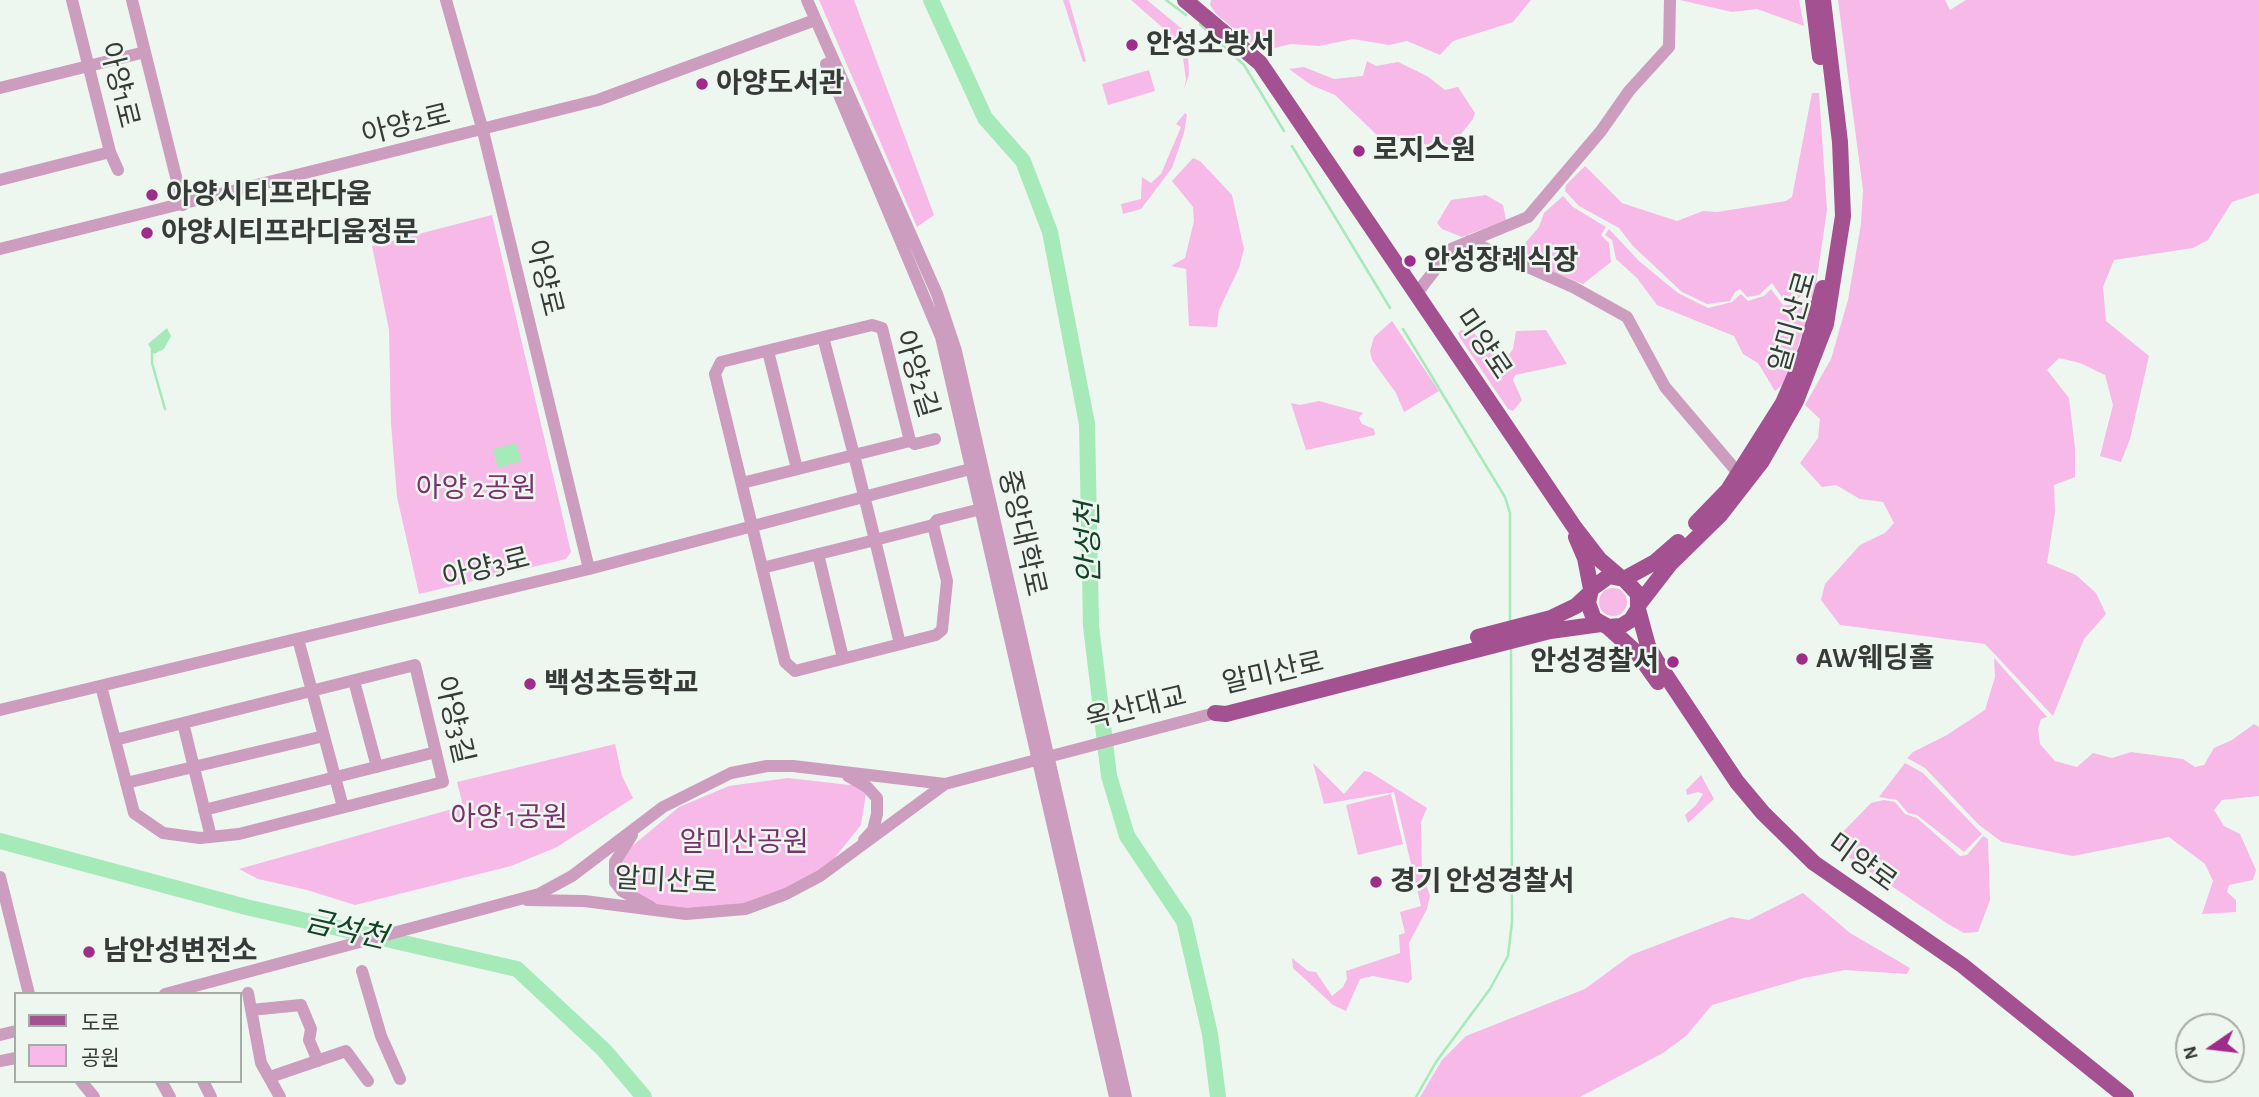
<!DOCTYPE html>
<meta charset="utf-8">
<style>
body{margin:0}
#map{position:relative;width:2259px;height:1097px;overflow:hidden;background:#eef6f0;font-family:"Alegreya Sans","Noto Sans KR",sans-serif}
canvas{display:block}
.legend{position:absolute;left:14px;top:992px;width:228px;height:91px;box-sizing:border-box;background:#eef6f0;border:2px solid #a5aba6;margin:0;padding:9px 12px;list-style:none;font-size:21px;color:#373a38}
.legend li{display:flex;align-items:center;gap:14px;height:35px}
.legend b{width:35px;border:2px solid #a5aba6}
.north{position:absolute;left:2175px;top:1013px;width:70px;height:70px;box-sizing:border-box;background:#eef6f0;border:2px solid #a5aba6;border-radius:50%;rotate:256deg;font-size:19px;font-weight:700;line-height:28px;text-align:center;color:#373a38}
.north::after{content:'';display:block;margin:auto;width:24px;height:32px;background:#9e2d89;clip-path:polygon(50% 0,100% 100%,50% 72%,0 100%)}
</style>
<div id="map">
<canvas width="2259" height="1097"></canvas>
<ul class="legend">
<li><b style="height:9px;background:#a35191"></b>도로</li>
<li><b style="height:19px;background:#f7b9e7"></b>공원</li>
</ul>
<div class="north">N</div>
</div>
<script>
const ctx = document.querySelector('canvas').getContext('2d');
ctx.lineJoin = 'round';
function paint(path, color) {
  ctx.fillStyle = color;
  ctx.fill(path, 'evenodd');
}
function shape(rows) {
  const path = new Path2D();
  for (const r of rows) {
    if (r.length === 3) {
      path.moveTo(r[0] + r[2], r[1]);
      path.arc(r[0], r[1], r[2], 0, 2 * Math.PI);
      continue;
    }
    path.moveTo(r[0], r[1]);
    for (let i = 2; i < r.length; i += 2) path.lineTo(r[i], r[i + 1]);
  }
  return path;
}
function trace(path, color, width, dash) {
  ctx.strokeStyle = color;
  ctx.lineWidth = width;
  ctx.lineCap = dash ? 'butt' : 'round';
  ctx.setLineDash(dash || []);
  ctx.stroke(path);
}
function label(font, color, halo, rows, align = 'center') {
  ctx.font = font + ' "Alegreya Sans","Noto Sans KR",sans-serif';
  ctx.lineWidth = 5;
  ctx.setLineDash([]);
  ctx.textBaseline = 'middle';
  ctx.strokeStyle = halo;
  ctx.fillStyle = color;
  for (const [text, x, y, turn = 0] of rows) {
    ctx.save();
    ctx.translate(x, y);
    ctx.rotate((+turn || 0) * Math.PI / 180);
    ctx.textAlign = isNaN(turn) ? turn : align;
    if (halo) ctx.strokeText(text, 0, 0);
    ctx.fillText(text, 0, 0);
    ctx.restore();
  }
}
paint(shape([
 [819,0,854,0,934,215,917,227],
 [1063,0,1069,0,1086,61,1083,62],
 [1131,0,1147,0,1187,33,1189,74,1184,90,1186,80,1182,50,1176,52,1171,35],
 [1211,0,1531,0,1513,22,1453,41,1440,55,1407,41,1389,45,1353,39,1319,46,1291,44,1262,51,1217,15,1210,5],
 [1680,0,1799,0,1804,26,1757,9,1732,12],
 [1838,0,1945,0,1950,10,1966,0,2259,0,2259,193,2232,202,2208,240,2193,248,2114,260,2103,287,2106,321,2149,356,2130,439,2121,462,2100,456,2113,405,2105,375,2080,363,2059,358,2047,370,2069,398,2075,448,2075,477,2054,485,2055,512,2047,563,2076,575,2096,593,2106,614,2084,639,2053,716,1985,644,1840,625,1821,600,1825,584,1860,545,1885,533,1894,523,1883,502,1860,499,1836,485,1822,487,1800,463,1818,438,1820,419,1805,405,1831,359,1848,300,1861,224,1863,190],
 [1367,61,1376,66,1398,62,1427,76,1445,90,1458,87,1475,113,1473,119,1449,149,1377,135,1335,95,1311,85,1289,69,1304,67,1334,79,1363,76],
 [1149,70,1155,91,1108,105,1102,84],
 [1812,93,1819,93,1827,210,1814,298,1801,296,1794,302,1786,303,1772,283,1759,295,1747,297,1740,289,1735,292,1730,301,1707,304,1682,292,1633,246,1619,228,1579,206,1565,191,1566,185,1585,166,1622,203,1677,221,1703,211,1717,212,1786,201,1792,197],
 [1185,113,1187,115,1184,133,1172,168,1141,209,1123,214,1121,204,1141,199,1142,177,1151,183,1161,174,1181,127,1176,124],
 [1193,158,1200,161,1232,195,1244,249,1239,268,1219,310,1217,327,1189,326,1186,269,1171,266,1185,258,1194,221,1193,207,1172,181],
 [1486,195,1503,205,1506,220,1462,237,1442,229,1437,223,1451,200],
 [1563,196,1573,207,1606,227,1601,235,1609,243,1611,262,1583,284,1514,256,1539,227,1544,213],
 [492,215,571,552,566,559,419,594,397,497,391,423,389,330,372,246],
 [1609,229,1639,261,1678,293,1708,308,1732,302,1741,294,1748,301,1764,296,1771,289,1783,305,1793,305,1800,300,1813,301,1788,376,1781,386,1775,391,1758,363,1743,354,1734,336,1657,305,1637,278,1616,259,1612,240,1605,235],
 [1392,321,1439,391,1404,412,1396,393,1372,360,1370,351,1374,337],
 [1461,330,1474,333,1490,352,1501,356,1508,356,1513,349,1516,331,1546,330,1567,364,1515,375,1513,380,1522,400,1513,411,1508,409,1460,338,1458,333],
 [1319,401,1363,413,1359,418,1362,424,1374,429,1375,435,1306,450,1291,403,1300,405],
 [1613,602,14],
 [1994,658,2047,717,2041,719,2038,729,2040,744,2055,761,2077,767,2093,753,2112,758,2131,752,2183,759,2195,767,2204,765,2214,748,2232,740,2254,724,2259,727,2259,796,2222,800,2214,810,2224,826,2240,834,2256,870,2253,880,2229,885,2227,892,2236,900,2236,912,2202,914,2213,881,2205,864,2169,837,2073,856,2002,842,1979,825,1925,768,1907,758,1913,752,1947,735,1985,710,1995,677],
 [615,744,622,776,633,798,557,847,511,866,355,905,307,890,258,879,239,869,463,806,457,782],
 [1313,763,1344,794,1364,771,1370,772,1427,808,1421,822,1422,872,1430,896,1427,909,1409,943,1412,979,1408,983,1373,976,1360,979,1346,1011,1333,1005,1293,968,1292,958,1308,971,1316,972,1332,996,1343,987,1347,979,1346,971,1400,953,1399,935,1405,933,1400,912,1421,906,1394,792,1324,804],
 [1905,763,1923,773,1982,834,1964,852,1917,815,1908,813,1897,800,1879,797],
 [1701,775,1714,799,1688,823,1685,815,1696,805,1703,794,1698,792,1687,795,1686,790],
 [788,778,867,787,861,825,828,866,769,897,719,910,638,906,618,883,619,857,679,807,729,786],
 [1391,794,1403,844,1358,855,1346,805],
 [1884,800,1895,802,1905,814,1917,818,1960,856,1967,855,1983,836,1988,839,1990,900,1978,932,1964,933,1948,924,1839,851,1836,839,1871,803],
 [1803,893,1850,933,1910,968,1907,974,1845,970,1804,978,1712,1005,1686,1036,1663,1053,1580,1097,1420,1097,1442,1060,1466,1036,1585,989,1631,955,1731,917,1749,920]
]), '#f7b9e7');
paint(shape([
 [167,328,171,336,164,349,154,354,148,344],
 [516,443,521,461,498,468,493,449]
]), '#a5eab8');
trace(shape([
 [1166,0,1186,15],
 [1200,24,1244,65,1284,131],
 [1292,146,1390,308],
 [1403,329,1505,497,1510,513,1510,622],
 [152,350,152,363,165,409],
 [1416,1097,1436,1062,1490,989,1508,956,1512,922,1511,649]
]), '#a5eab8', 2.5);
trace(shape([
 [931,0,985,118,1023,161,1050,232,1087,424,1091,626,1109,776,1127,836,1184,921,1210,1034,1218,1097],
 [0,841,246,907,517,969,604,1050,644,1097]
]), '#a5eab8', 16);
trace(shape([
 [132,0,183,205],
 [446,0,483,131,589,569],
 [807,0,937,294,956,351,1126,1097],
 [826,64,941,337,1115,1097],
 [0,88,145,52],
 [110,152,118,170],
 [0,180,110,152,72,0],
 [1469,241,1573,287,1627,317,1665,387,1739,474],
 [0,249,598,100,815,20],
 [1417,293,1451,249,1528,217,1601,131,1629,91,1669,47,1670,0],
 [872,325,882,328,910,441,854,455,875,540,933,525,947,581,942,630,936,635,795,671,785,662,715,374,721,362,872,325],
 [768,351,797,469],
 [910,441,915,444,935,439],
 [742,483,854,455,823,337],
 [933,525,937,520,981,509],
 [818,554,843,658],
 [762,568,875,540,900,644],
 [298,639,343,807],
 [354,681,377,767],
 [101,686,115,740,134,813,163,833,200,838,239,834,443,782,415,665,115,740],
 [0,710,589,569,978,467],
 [183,723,211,837],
 [848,776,867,787,877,798,877,814,873,830,864,840],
 [126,783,324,736],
 [204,810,436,752],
 [632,835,615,862,615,882,622,891,651,907],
 [0,877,29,994],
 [527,900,584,901,686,914,745,909,786,894,820,876,945,784,1215,713],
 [362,971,381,1036,400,1079],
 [248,993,261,1063,280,1097],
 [165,994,539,894,572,876,663,807,731,773,767,766,793,766,945,784],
 [251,1010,301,1005,311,1029,309,1040,318,1061],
 [0,1035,16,1031],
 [0,1061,16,1058],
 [270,1077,346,1051,368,1081],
 [81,1081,94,1097],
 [161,1081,170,1097],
 [203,1081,211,1097]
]), '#cc9dbf', 12);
trace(shape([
 [1185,0,1260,63,1575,528,1599,559,1620,577],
 [1813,0,1820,57],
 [1696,523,1728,490,1783,403,1807,348,1823,288],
 [1576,537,1585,558,1591,589,1588,603,1594,619,1608,627,1621,626,1631,620,1638,609,1638,594,1624,579,1609,576,1591,589],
 [1624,579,1655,562,1678,542],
 [1639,604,1670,564,1720,515,1762,461,1796,401,1826,324,1843,216,1840,142,1823,0],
 [1638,609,1648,646,1659,665,1737,782,1763,813,1814,863,1962,965,2126,1097],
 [1608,627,1638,654,1658,682],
 [1478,637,1551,618,1576,606,1589,594],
 [1215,713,1226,714,1550,631,1601,624]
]), '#a35191', 16);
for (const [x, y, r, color] of [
 [1132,45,7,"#9e2d89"],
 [702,84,7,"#9e2d89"],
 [1359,151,7,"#9e2d89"],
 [152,195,7,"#9e2d89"],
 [147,233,7,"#9e2d89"],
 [1410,261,7,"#9e2d89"],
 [1802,659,7,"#9e2d89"],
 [1673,662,7,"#9e2d89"],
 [530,684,7,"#9e2d89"],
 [1376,882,7,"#9e2d89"],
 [89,952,7,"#9e2d89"]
]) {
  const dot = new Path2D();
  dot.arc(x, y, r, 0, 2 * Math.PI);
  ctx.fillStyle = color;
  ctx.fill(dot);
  trace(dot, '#eef6f0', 2.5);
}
label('bold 28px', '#373a38', '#eef6f0', [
 ["안성소방서",1146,45],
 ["아양도서관",716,84],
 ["로지스원",1373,151],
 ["아양시티프라다움",166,195],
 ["아양시티프라디움정문",161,233],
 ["안성장례식장",1424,261],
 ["AW웨딩홀",1816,659],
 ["안성경찰서",1659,662,"right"],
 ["백성초등학교",544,684],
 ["경기 안성경찰서",1390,882],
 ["남안성변전소",103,952]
], 'left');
label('28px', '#373a38', '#eef6f0', [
 ["아양1로",119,85,76],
 ["아양2로",406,125,-14],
 ["아양로",544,278,76],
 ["알미산로",1793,322,-74],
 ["미양로",1483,344,56],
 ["아양2길",916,374,73],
 ["중앙대학로",1022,533,77],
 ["아양3로",486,568,-14],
 ["알미산로",1273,673,-13],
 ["옥산대교",1136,708,-14],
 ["아양3길",454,720,77],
 ["미양로",1862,863,36],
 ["알미산로",666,881,3]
]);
label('28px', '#7c316d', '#eef6f0', [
 ["아양 2공원",476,489],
 ["아양 1공원",509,818],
 ["알미산공원",744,843]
]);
label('italic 30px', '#104424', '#eef6f0', [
 ["안성천",1089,543,-91],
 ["금석천",346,930,13]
]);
</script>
